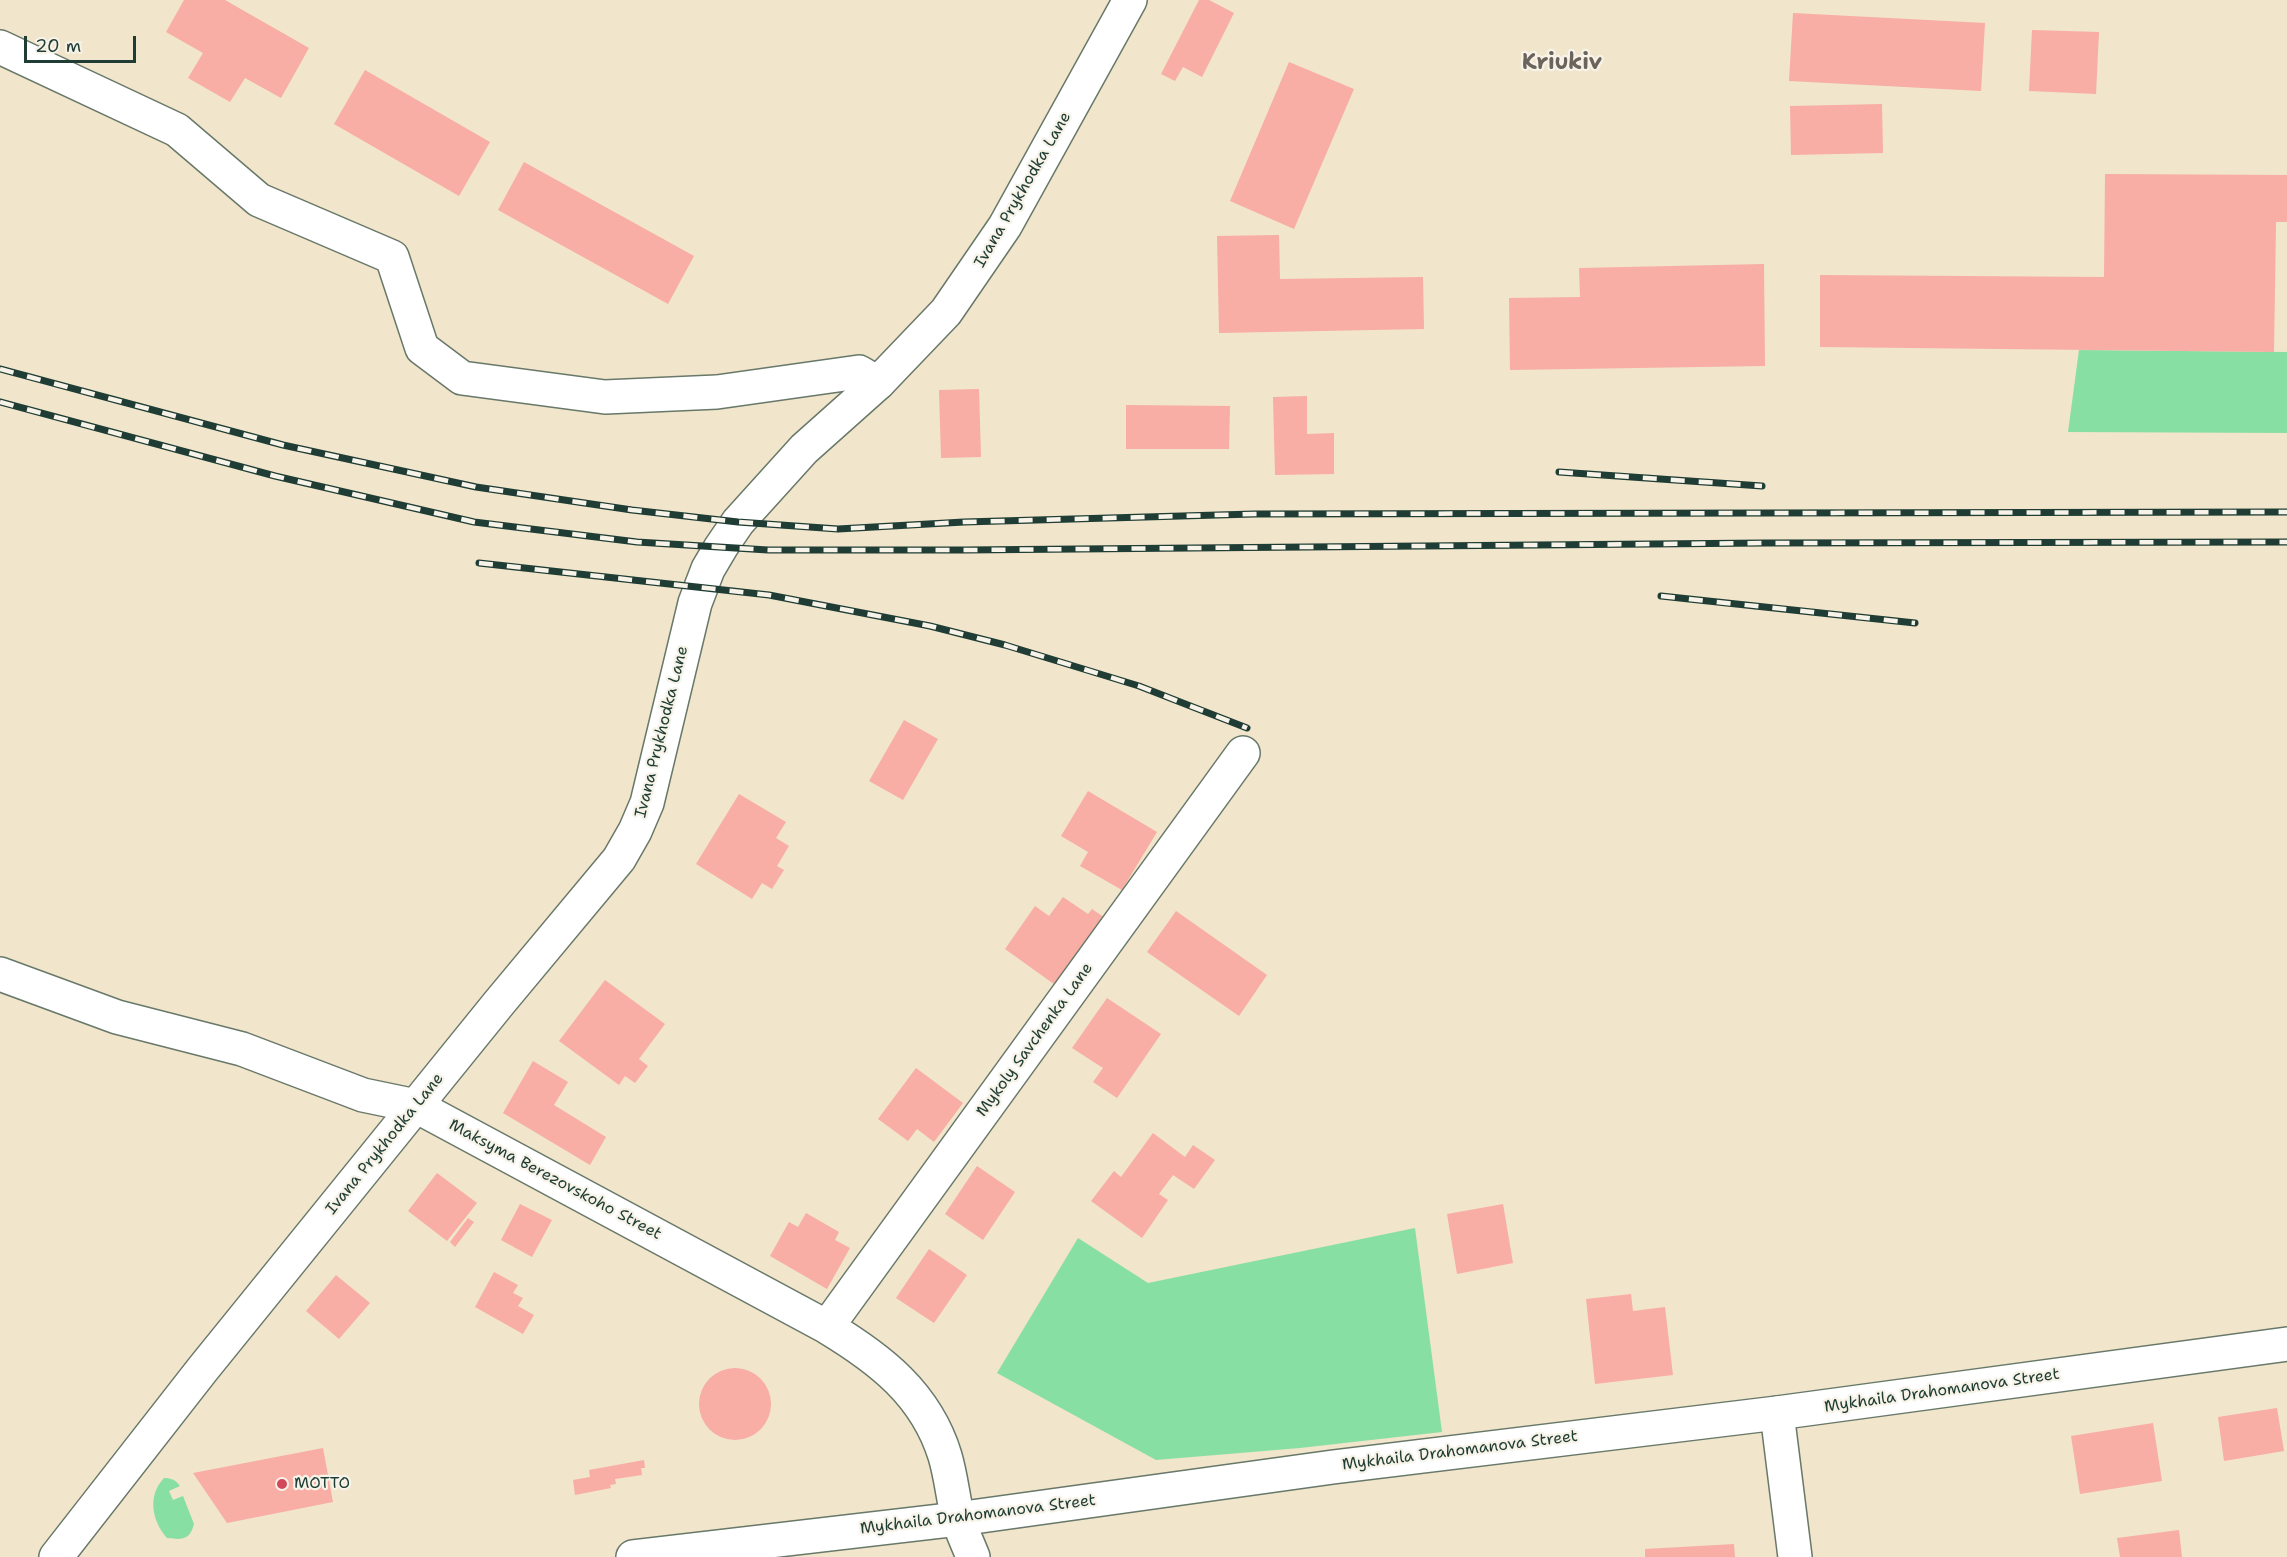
<!DOCTYPE html>
<style>
body{margin:0}
#map{position:relative;width:2287px;height:1557px;overflow:hidden;background:#f1e5cb;font-family:"Shantell Sans",sans-serif}
canvas{display:block}
.scale{position:absolute;left:24px;top:36px;width:112px;height:27px;box-sizing:border-box;border:3px solid #1f3d34;border-top:0;padding-left:8px;font-size:18px;line-height:21px;white-space:nowrap;color:#1f3d34;-webkit-text-stroke:4px #f7f3e8;paint-order:stroke}
</style>
<div id="map">
<canvas width="2287" height="1557"></canvas>
<div class="scale">20 m</div>
</div>
<script>
const ctx = document.querySelector('canvas').getContext('2d');
ctx.lineJoin = 'round';
function fillPath(path, color) {
  ctx.fillStyle = color;
  ctx.fill(path, 'evenodd');
}
function strokePath(path, color, width, dash) {
  ctx.strokeStyle = color;
  ctx.lineWidth = width;
  ctx.lineCap = dash ? 'butt' : 'round';
  ctx.setLineDash(dash || []);
  ctx.stroke(path);
}
function label(font, color, halo, rows, align = 'center') {
  ctx.font = font + ' "Shantell Sans",sans-serif';
  ctx.lineWidth = 4.5;
  ctx.setLineDash([]);
  ctx.textBaseline = 'middle';
  ctx.strokeStyle = halo;
  ctx.fillStyle = color;
  for (const [text, x, y, turn = 0] of rows) {
    ctx.save();
    ctx.translate(x, y);
    ctx.rotate((+turn || 0) * Math.PI / 180);
    ctx.textAlign = isNaN(turn) ? turn : align;
    if (halo) ctx.strokeText(text, 0, 0);
    ctx.fillText(text, 0, 0);
    ctx.restore();
  }
}
const green = new Path2D(`
 M2079,350l208,2v81l-219,-1z
 M1415,1228l27,204 -142,16 -144,12 -159,-87 81,-135 70,45z
 M164,1478c7,0 12,2 16,8l-11,5 4,9 10,-4 11,28c-4,16 -12,16 -27,14 -15,-17 -20,-42 -3,-60z`);
const building = new Path2D(`
 M184,0h41l84,48 -28,50 -36,-20 -15,24 -42,-24 15,-25 -37,-21z
 M1199,0h10l25,13 -32,64 -19,-10 -8,14 -14,-7z
 M1793,13l192,10 -4,68 -192,-10z
 M2032,30l67,2 -3,62 -67,-3z
 M1289,62l65,27 -60,140 -64,-28z
 M365,70l125,72 -31,54 -125,-72z
 M1882,104l1,49 -92,2 -1,-49z
 M524,162l170,94 -26,48 -170,-94z
 M2105,174l182,1v47h-11l-2,130 -454,-5v-72l284,2z
 M1279,235l1,44 143,-2 1,52 -205,4 -2,-97z
 M1764,264l1,102 -255,4 -1,-72 71,-1 -1,-29z
 M979,389l2,68 -40,1 -2,-68z
 M1307,396v38l27,-1v41l-59,1 -2,-78z
 M1126,405l104,1 -1,43h-103z
 M904,720l34,19 -35,61 -34,-19z
 M1088,791l69,41 -35,58 -42,-24 8,-14 -27,-16z
 M739,794l47,28 -10,16 13,8 -12,20 7,4 -12,19 -10,-6 -10,16 -56,-35z
 M1063,897l25,17 4,-5 13,9 -47,69 -53,-38 30,-43 14,10z
 M1176,911l91,64 -28,41 -92,-64z
 M605,980l60,44 -26,35 9,7 -13,17 -10,-7 -6,9 -60,-44z
 M1107,998l54,36 -44,64 -24,-16 10,-14 -31,-20z
 M533,1061l35,21 -14,23 52,32 -16,28 -87,-52z
 M916,1068l47,35 -29,39 -17,-13 -9,12 -30,-22z
 M1153,1133l32,24 8,-12 22,15 -21,29 -21,-14 -14,19 9,6 -26,38 -51,-37 23,-30 7,6z
 M977,1166l38,26 -32,48 -38,-26z
 M437,1173l40,30 -30,38 -39,-30z
 M520,1204l32,16 -20,37 -31,-17z
 M1503,1204l10,59 -56,11 -10,-60z
 M806,1213l33,19 -4,8 15,8 -23,41 -57,-33 19,-34 9,5z
 M468,1218l6,4 -19,25 -5,-5z
 M929,1249l38,26 -33,48 -38,-25z
 M494,1272l24,13 -5,8 10,5 -5,8 16,9 -11,19 -48,-27z
 M336,1275l34,28 -31,36 -33,-28z
 M1631,1294l2,17 32,-4 8,68 -78,9 -9,-85z
 M699 1404a36 36 0 1 1 72 0a36 36 0 1 1-72 0Z
 M2277,1408l7,43 -60,10 -6,-44z
 M2153,1423l9,58 -82,13 -9,-58z
 M323,1448l10,54 -106,21 -34,-50z
 M644,1460l1,8h-4l1,7 -27,4 1,5 -6,1 1,3 -36,7 -2,-15 17,-3 -1,-7z
 M2179,1530l3,27h-62l-3,-19z
 M1734,1544l1,13h-90v-8z`);
const street = new Path2D(`
 M0,47l177,83 82,70 133,57 30,91 40,30 143,19 112,-5 142,-20 19,11
 M0,974l117,43 125,32 121,46 53,11 411,221c53,32 99,67 118,129 6,20 8,42 13,63 4,13 10,25 15,38
 M827,1327l416,-574
 M1777,1413l18,144`);
const secondary = new Path2D(`
 M56,1557l146,-187 297,-367 120,-144 16,-28 12,-28 48,-200 13,-34 13,-22 17,-25 66,-73 74,-66 68,-71 59,-86 125,-226
 M633,1557l325,-38 375,-52 444,-54 510,-69`);
const rail = new Path2D(`
 M0,369l283,76 193,42 156,23 106,12 100,7 126,-7 290,-8 1033,-2
 M0,402l275,74 199,46 163,20 131,8h196l801,-7 522,-1
 M1559,472l203,14
 M479,563l290,32 161,31 75,19 134,41 108,42
 M1661,596l254,27`);
const markers = [
 [282,1484,6,"#d1495b"]
];
const streetNames = [
 ["Ivana Prykhodka Lane",1023,190,-60],
 ["Ivana Prykhodka Lane",662,732,-76],
 ["Mykoly Savchenka Lane",1035,1040,-54],
 ["Ivana Prykhodka Lane",385,1144,-51],
 ["Maksyma Berezovskoho Street",555,1180,28],
 ["Mykhaila Drahomanova Street",1942,1391,-8],
 ["Mykhaila Drahomanova Street",1460,1451,-7],
 ["Mykhaila Drahomanova Street",978,1515,-7]
];
const poiNames = [
 ["MOTTO",294,1484]
];
const districtNames = [
 ["Kriukiv",1562,63]
];
fillPath(green, '#88dfa3');
fillPath(building, '#f8ada5');
strokePath(street, '#687869', 36);
strokePath(secondary, '#687869', 36);
strokePath(street, '#fff', 33);
strokePath(secondary, '#fff', 33);
strokePath(rail, '#1f3d34', 7);
strokePath(rail, '#f7f3e8', 4.5, [14]);
for (const [x, y, r, color] of markers) {
  const dot = new Path2D();
  dot.arc(x, y, r, 0, 2 * Math.PI);
  ctx.fillStyle = color;
  ctx.fill(dot);
  strokePath(dot, '#f7f3e8', 2);
}
label('16px', '#1f3d34', '#f7f3e8', streetNames);
label('16px', '#1f3d34', '#f7f3e8', poiNames, 'left');
label('bold 22px', '#6b645c', '#f7f3e8', districtNames);
</script>
